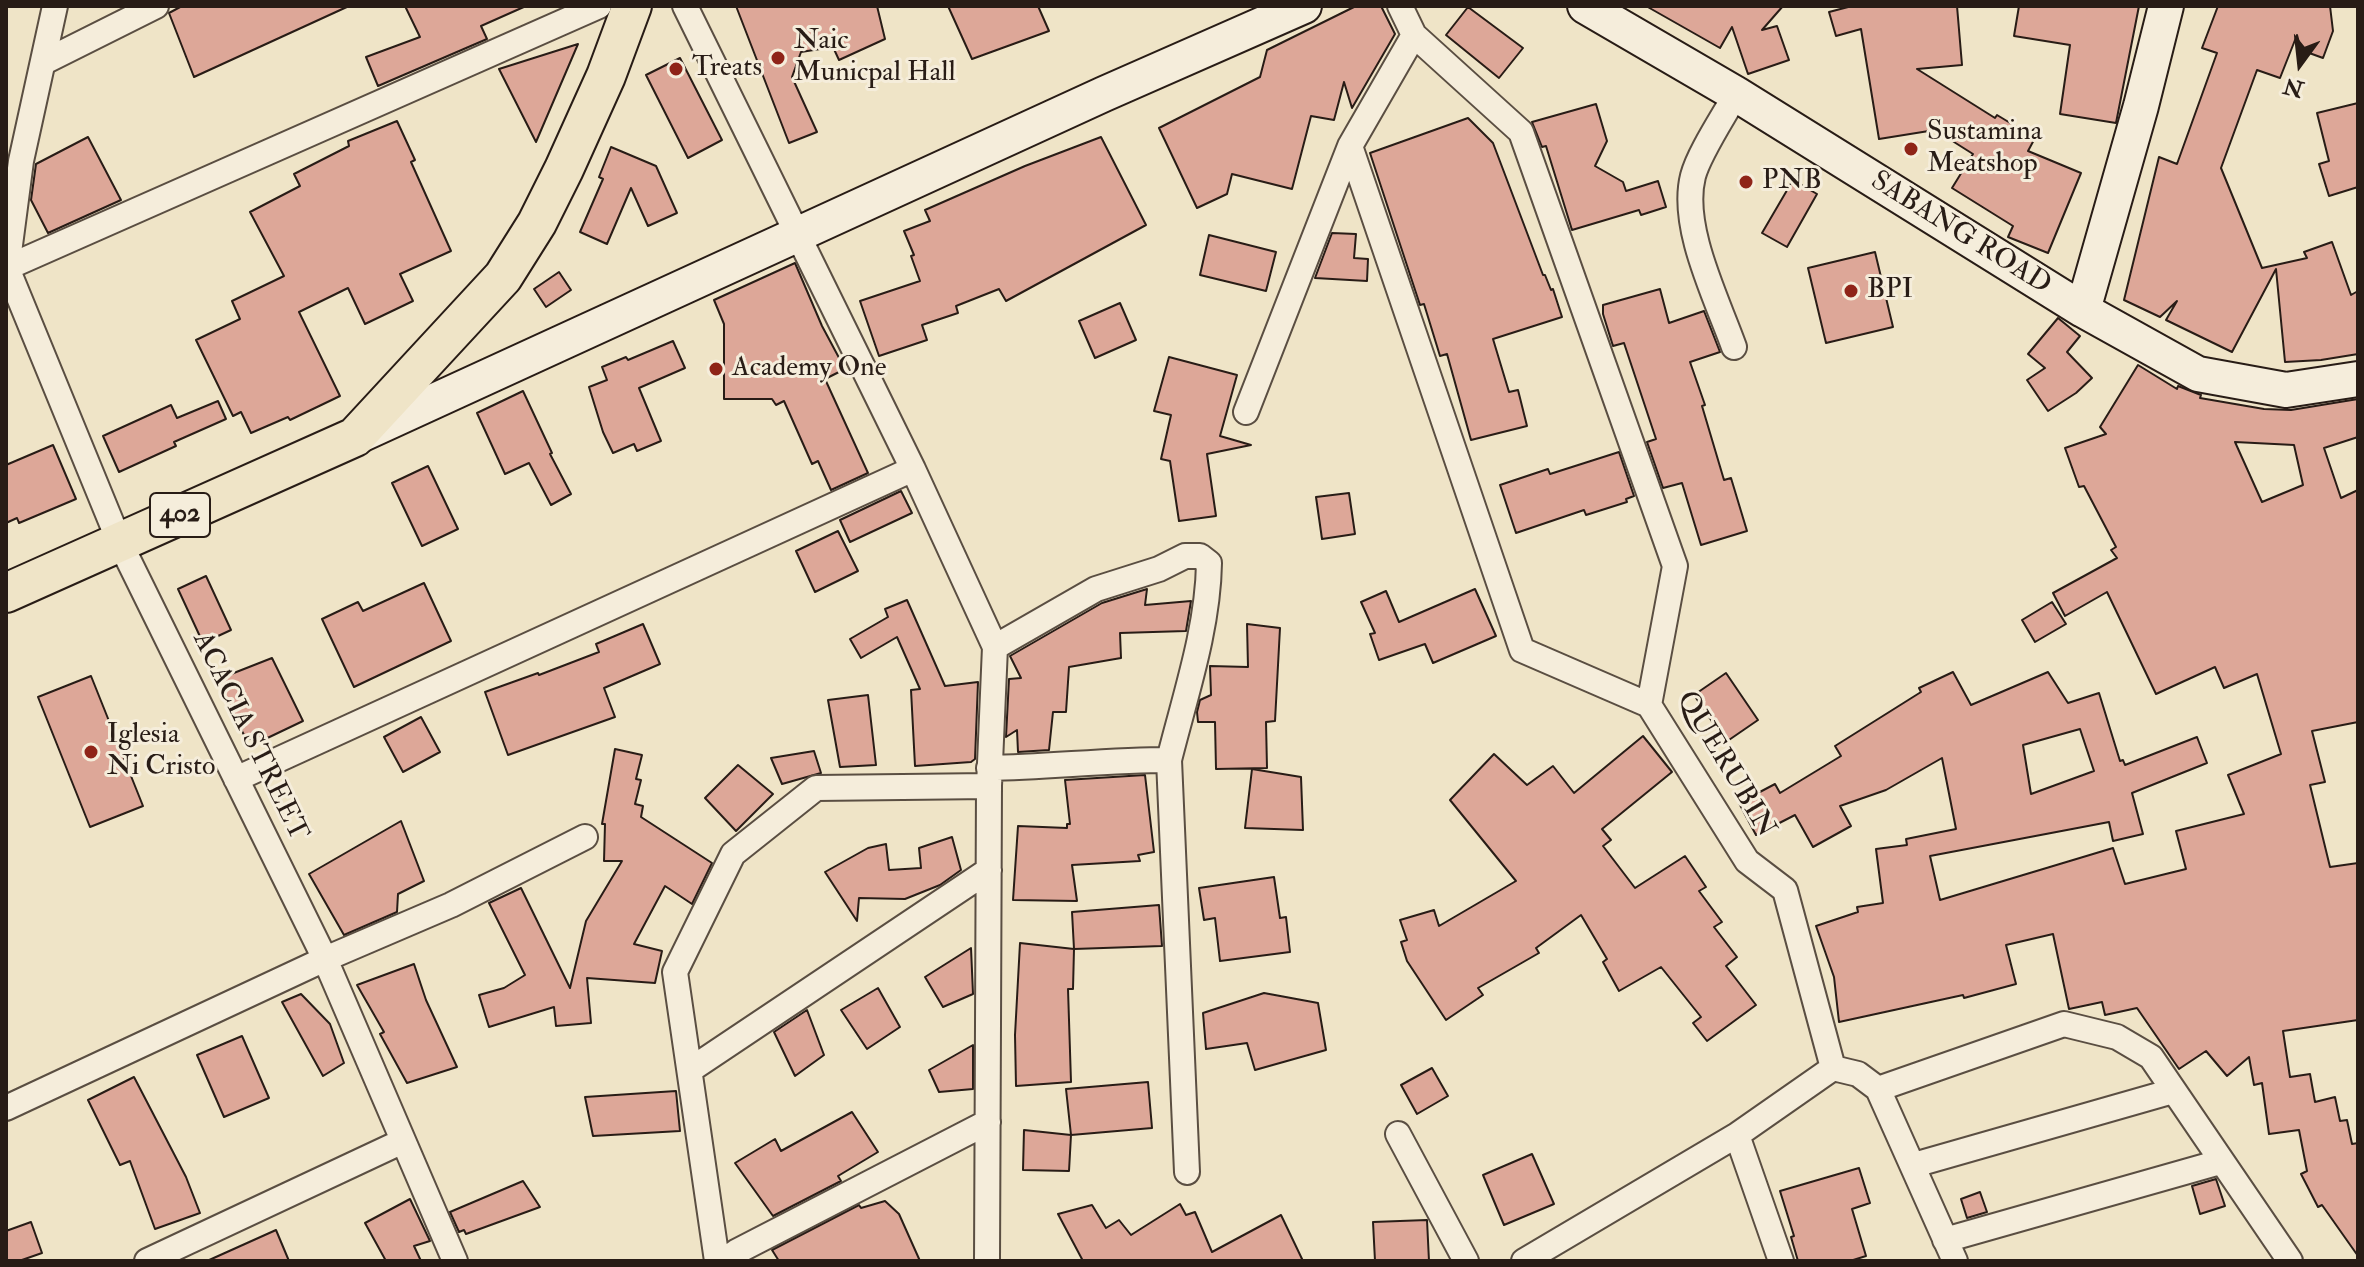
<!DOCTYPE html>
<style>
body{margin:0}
#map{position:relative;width:2364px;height:1267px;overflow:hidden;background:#efe4c7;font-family:"IM FELL Double Pica",serif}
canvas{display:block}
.frame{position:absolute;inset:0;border:8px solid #281c16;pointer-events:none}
.north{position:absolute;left:2260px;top:24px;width:80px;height:80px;-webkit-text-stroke:6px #f5eddb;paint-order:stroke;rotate:195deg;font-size:22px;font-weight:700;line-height:32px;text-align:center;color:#281c16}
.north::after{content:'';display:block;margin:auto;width:28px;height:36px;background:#281c16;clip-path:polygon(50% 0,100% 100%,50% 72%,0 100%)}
</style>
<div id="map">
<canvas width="2364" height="1267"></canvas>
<div class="frame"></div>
<div class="north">N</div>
</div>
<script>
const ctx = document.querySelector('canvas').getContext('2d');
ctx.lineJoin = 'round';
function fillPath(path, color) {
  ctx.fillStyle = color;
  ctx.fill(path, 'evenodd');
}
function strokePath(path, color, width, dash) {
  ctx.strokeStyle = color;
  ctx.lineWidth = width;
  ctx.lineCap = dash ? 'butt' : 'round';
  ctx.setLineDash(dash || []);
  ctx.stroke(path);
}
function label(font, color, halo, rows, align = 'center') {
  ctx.font = font + ' "IM FELL Double Pica",serif';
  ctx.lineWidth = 6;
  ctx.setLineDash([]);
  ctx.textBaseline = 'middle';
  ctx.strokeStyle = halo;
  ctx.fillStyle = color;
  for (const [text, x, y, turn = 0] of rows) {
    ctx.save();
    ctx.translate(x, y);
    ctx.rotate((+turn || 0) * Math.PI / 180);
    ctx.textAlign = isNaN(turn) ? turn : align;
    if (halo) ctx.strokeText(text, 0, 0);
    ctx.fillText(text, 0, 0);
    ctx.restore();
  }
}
const building = new Path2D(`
 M182,6h167l-155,71 -25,-64z
 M405,6h121l-45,20 6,13 -109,47 -12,-29 54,-20z
 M736,6h141l8,33 -46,21 -6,-13 -32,5 -9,25 25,55 -28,11z
 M948,6h90l11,25 -77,28z
 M1356,6h25l14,28 -43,74 -8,-26 -10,38 -23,-4 -19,73 -60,-15 -5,20 -30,14 -38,-80 101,-51 7,-27z
 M1646,6h137l-21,24 15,-4 12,34 -41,14 -16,-47 -12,21z
 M1852,6h105l5,59 -45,4 78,49 2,-3 38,23 -7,13 53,22 -33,80 -40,-16 5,-11 -61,-38 21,-34 -38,-24 -56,9 -18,-110 -25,7 -7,-24z
 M2019,6h120l-23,117 -56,-9 10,-69 -56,-9z
 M2218,6h112l3,25 -10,27 -22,-8 -4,-15 -17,43 -23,-8 -36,98 41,100 45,-10 -3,-6 28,-10 19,53 7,-4v63l-37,6 -36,2 -9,-93 -44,83 -66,-32 11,-19 -17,16 -36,-17 35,-143 18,7 40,-111 -15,-5z
 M1468,7l55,41 -24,30 -53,-43z
 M578,44l-42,98 -37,-73z
 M680,58l42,82 -34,18 -42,-83z
 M2358,103v84l-29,9 -10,-32 10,-3 -12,-48z
 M1596,104l11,37 -12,25 28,16 3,9 32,-10 8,26 -25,8 -2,-5 -67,20 -26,-84 -4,1 -10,-25z
 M1468,118l25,25 50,132h2l6,15 2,-1 9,28 -69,22 16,53 9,-2 9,36 -56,14 -24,-86 -7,2 -16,-52 -4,1 -50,-152z
 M397,121l18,39 -4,2 40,89 -51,23 13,27 -48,23 -17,-36 -49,24 41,84 -50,24 -2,-3 -37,16 -10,-21 -8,4 -37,-76 44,-21 -8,-18 52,-25 -34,-64 50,-26 -6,-12 55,-28 -1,-5z
 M88,137l33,63 -73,33 -17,-33 5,-36z
 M1101,137l45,88 -140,76 -7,-12 -43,17 2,7 -36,12 5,15 -48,16 -19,-55 60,-20 -9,-25 3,-1 -10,-24 26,-10 -5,-11 100,-44z
 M611,147l45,19 21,47 -29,13 -17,-38 -24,56 -27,-12 23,-53 -4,-2z
 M1793,180l24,14 -30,53 -25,-14z
 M1332,233l24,1 -2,24 14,1 -1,22 -52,-3z
 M1209,235l67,17 -10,39 -66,-16z
 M1875,252l18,75 -67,16 -18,-75z
 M795,263l27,63 23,43 -20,10 43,94 -37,17 -13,-29 -6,3 -28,-63 -8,4 -4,-6h-48v-75l-10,-24z
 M559,272l12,18 -25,17 -12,-18z
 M1660,289l9,34 35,-12 16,41 -30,10 15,43 -3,1 22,74 7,-2 16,53 -46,14 -19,-62 -19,5 -16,-46 9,-3 -32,-96 -11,3 -10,-32v-9z
 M1120,303l16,37 -41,18 -16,-37z
 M2058,318l22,18 -13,16 25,26 -16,15 -28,18 -21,-31 18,-12 -17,-14z
 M673,341l12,27 -46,20 22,53 -24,10 -3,-7 -21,9 -10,-21 -14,-45 18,-7 -5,-13 24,-10 2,3z
 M1169,357l68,18 -17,61 31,9 -44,9 9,62 -37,5 -9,-60 -9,-2 10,-44 -17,-4z
 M2138,365l39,24 1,-3 23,9 -1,3 64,11 27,1 67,-11v38l-34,11 17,50 17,-8v232l-46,9 13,51 -15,3 20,82 28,-4v157l-75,11 7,46 20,-3 5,28 20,-5 5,24 7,-1 5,24 6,-1v113l-36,-51 -4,2 -17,-33 6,-3 -8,-41 -30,4 -7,-51 -8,2 -5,-28 -22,19 -21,-25 -27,18 -42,-61 -32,7 -3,-13 -33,7 -16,-75 -47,11 10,39 -52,14 -1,-3 -124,27 -5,-45 -18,-51 42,-14 -1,-5 26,-4 -7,-54 31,-4 -1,-6 50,-10 -14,-71 -56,32 -46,16 11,20 -38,21 -18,-32 -39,20 -17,-32 36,-19 5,9 61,-37 -6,-10 86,-54 -2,-4 34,-16 18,33 77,-33 20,31 31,-10 21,68 3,-1 2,5 72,-28 10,26 -75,30 11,41 -30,7 -4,-19 -179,34 10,44 173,-52 12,36 61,-15 -10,-38 68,-17 -16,-39 53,-21 -24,-80 -33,14 -9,-21 -59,27 -49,-102 -42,24 -12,-23 64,-35 -6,-8 5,-3 -32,-61 -5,1 -14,-39 41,-14 -6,-7zM2235,442l59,3 9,40 -41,17zM2080,729l14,42 -63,23 -8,-49z
 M523,391l29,62 -2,1 21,40 -20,11 -22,-42 -24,11 -28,-61z
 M218,401l8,18 -52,23 2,4 -57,26 -16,-36 68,-31 6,13z
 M53,445l23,54 -57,24 -2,-5 -11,5v-58z
 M1619,452l15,44 -8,3 1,3 -41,13 -2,-5 -68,23 -16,-48 48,-16 2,5z
 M428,466l30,63 -36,17 -30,-63z
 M901,491l11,22 -62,29 -10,-22z
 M1349,493l6,41 -33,5 -6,-42z
 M838,531l20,40 -43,21 -19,-41z
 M206,576l25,54 -28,13 -25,-54z
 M424,583l27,58 -97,46 -32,-68 36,-17 5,9z
 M1147,589l-2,16 46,-4 -5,30 -66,2 1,25 -52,9 -3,45h-13l-4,38 -31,2 -1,-22 -11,7 3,-58 12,-1 -11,-22 92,-53z
 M1475,589l21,47 -63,27 -8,-19 -46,16 -9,-26 5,-1 -14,-31 25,-11 13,31z
 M907,600l38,86 33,-4 -3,77 -4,3 -56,4 -4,-76 9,-1 -23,-52 -36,21 -11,-19 38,-22 -3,-8z
 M2052,602l14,22 -31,18 -13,-22z
 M643,624l17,40 -56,24 11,29 -107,38 -23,-63 53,-19 1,2 60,-23 -3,-8z
 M1247,624l33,4 -5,93 -9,1 1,46 -51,1 -1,-47h-17l-1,-10 3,-12 11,-5 -1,-29 38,1z
 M272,658l31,63 -44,21 -14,-5 -29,-57z
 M1726,673l32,47 -32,22 -32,-47z
 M91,676l52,130 -53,21 -52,-130z
 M868,695l8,70 -36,2 -12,-67z
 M421,717l19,35 -37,20 -19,-35z
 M1643,736l29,36 -70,57 9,11 -8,6 32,42 50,-32 21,31 -7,4 23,31 -8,5 23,30 -11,9 30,39 -49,36 -14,-18 8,-6 -40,-50 -42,24 -16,-29 4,-3 -26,-44 -45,33 3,5 -61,35 5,7 -37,25 -39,-59 -6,-19 6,-2 -7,-20 34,-10 5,16 77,-45 -66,-81 44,-46 33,31 26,-19 21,27z
 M615,749l27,6 -6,24 5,1 -6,24 8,2 -2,11 71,46 -20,41 -27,-18 -31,58 28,7 -7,32 -68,-5 4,45 -35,3 -2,-19 -65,20 -10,-32 25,-7 21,-13 -36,-72 32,-15 49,100 16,-67 36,-60h-18l1,-37h-3z
 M814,751l7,22 -39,11 -11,-26z
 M738,765l35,29 -37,37 -31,-33z
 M1252,769l49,8 2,53 -58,-2z
 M1145,775l9,77 -16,3 2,6 -68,4 5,36 -64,-1 5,-74 49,2v-4h3l-5,-44z
 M401,821l23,60 -26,13 -1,18 -53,23 -35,-61z
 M952,837l9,33 -21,15 -35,14 -46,-1 -2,23 -32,-49 43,-24 18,-4 3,26 32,-2 -2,-20z
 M1274,877l6,41 6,-1 4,35 -70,9 -5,-43 -11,2 -5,-32z
 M1159,905l3,41 -88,3 -2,-37z
 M1020,943l54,6 -1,40h-5l3,93 -55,4 -1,-51z
 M971,948l2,46 -30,13 -18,-30z
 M414,964l12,36 31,67 -50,16 -27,-49 4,-2 -27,-47z
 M878,988l22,39 -33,22 -26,-39z
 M1264,993l54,10 8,47 -71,20 -8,-27 -41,6 -3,-36z
 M301,994l29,30 14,39 -21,13 -41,-74z
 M807,1010l17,45 -29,21 -21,-44z
 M242,1036l27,62 -45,19 -27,-62z
 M973,1045v44l-34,3 -10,-22z
 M1432,1068l16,28 -31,18 -16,-29z
 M134,1077l52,100 14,36 -45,16 -25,-68 -10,4 -32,-65z
 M1148,1082l4,46 -81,7 -5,-46z
 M676,1091l4,40 -87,5 -8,-39z
 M852,1112l26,40 -40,24 3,5 -68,35 -38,-53 40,-24 6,12z
 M1024,1130l47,5 -2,36 -46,-1z
 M1532,1154l22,50 -50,21 -21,-50z
 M1859,1168l11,35 -18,6 14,47 -16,5h-52l-7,-24 3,-1 -14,-45z
 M2216,1179l9,27 -25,8 -8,-28z
 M523,1181l17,26 -74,27 -2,-4 -5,2 -9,-20z
 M1980,1192l7,20 -20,6 -6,-19z
 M410,1199l20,42 -16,5 7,15h-35l-21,-38z
 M885,1201l14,13 21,47h-141l-7,-11 87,-45 2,3z
 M1180,1204l6,11 9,-3 17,40 69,-37 22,46h-220l-25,-47 34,-9 14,23 13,-8 12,15z
 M1427,1220l2,41h-54l-2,-39z
 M31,1222l11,31 -23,8h-13v-30z
 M276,1230l13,31h-82z`);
const street = new Path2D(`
 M55,6l-34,155 -14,107 112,273 206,418 130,302
 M685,6l228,463 82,178 -6,139 -2,475
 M1414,35l107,97 154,434 -26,139 98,156 38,29 48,178 -96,67 -213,126
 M44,62l112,-56
 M1350,146l172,504 127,55
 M6,268l593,-262
 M1734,347c-17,-48 -54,-120 -41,-171 6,-23 31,-60 43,-82
 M1246,412l104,-266 64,-111 -14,-29
 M995,647l101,-58 63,-20 26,-13h15l9,7c-1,66 -24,133 -40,197
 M989,768c60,-1 120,-8 180,-8l18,412
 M236,779l677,-310
 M1833,1068l25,6 20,15
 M690,1070l299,-200
 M6,1108l319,-149 126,-54 134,-68
 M1398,1134l68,127
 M1737,1135l44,126
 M1914,1165l259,-74
 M1945,1240l275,-78
 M147,1261l256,-120
 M717,1261l-42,-289 58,-118 83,-66 173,-2
 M723,1261l13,-9 252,-130
 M1955,1261l-77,-172 186,-65 53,13 34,20 139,204`);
const secondary = new Path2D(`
 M1585,6l151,88 347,216 115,64 88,16 72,-11
 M2083,310l58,-204 25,-100
 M358,436l746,-342 200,-88`);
const primary = new Path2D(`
 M6,593l349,-156 148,-160 34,-54 27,-54 42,-93 26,-70`);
const markers = [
 [778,58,8,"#8f2418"],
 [676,69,8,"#8f2418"],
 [1911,149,8,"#8f2418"],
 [1746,182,8,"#8f2418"],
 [1851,291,8,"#8f2418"],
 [716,369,8,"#8f2418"],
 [91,752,8,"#8f2418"]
];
const shields = [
 [180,515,60]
];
const shieldNames = [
 ["402",180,515]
];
const poiNames = [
 ["Naic",794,42],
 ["Municpal Hall",794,74],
 ["Treats",692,69],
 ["Sustamina",1927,133],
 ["Meatshop",1927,165],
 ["PNB",1762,182],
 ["BPI",1867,291],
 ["Academy One",732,369],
 ["Iglesia",107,736],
 ["Ni Cristo",107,768]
];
const streetNames = [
 ["SABANG ROAD",1960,234,32],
 ["ACACIA STREET",249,737,64],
 ["QUERUBIN",1725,765,59]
];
fillPath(building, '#dda798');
strokePath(building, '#281c16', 2);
strokePath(street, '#5a4e42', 28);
strokePath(secondary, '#281c16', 38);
strokePath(primary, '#281c16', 42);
strokePath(street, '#f5eddb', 24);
strokePath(secondary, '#f5eddb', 34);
strokePath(primary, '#efe4c7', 38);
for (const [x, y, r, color] of markers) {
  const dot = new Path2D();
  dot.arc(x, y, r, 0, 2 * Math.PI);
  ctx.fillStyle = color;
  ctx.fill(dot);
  strokePath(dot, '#f5eddb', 3);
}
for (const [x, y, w] of shields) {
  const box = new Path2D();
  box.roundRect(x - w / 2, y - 22, w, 44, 6);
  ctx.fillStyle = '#f5eddb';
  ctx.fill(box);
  strokePath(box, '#281c16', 2);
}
label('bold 26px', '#281c16', null, shieldNames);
label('28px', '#281c16', '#f5eddb', poiNames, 'left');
label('28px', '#281c16', '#f5eddb', streetNames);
</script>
